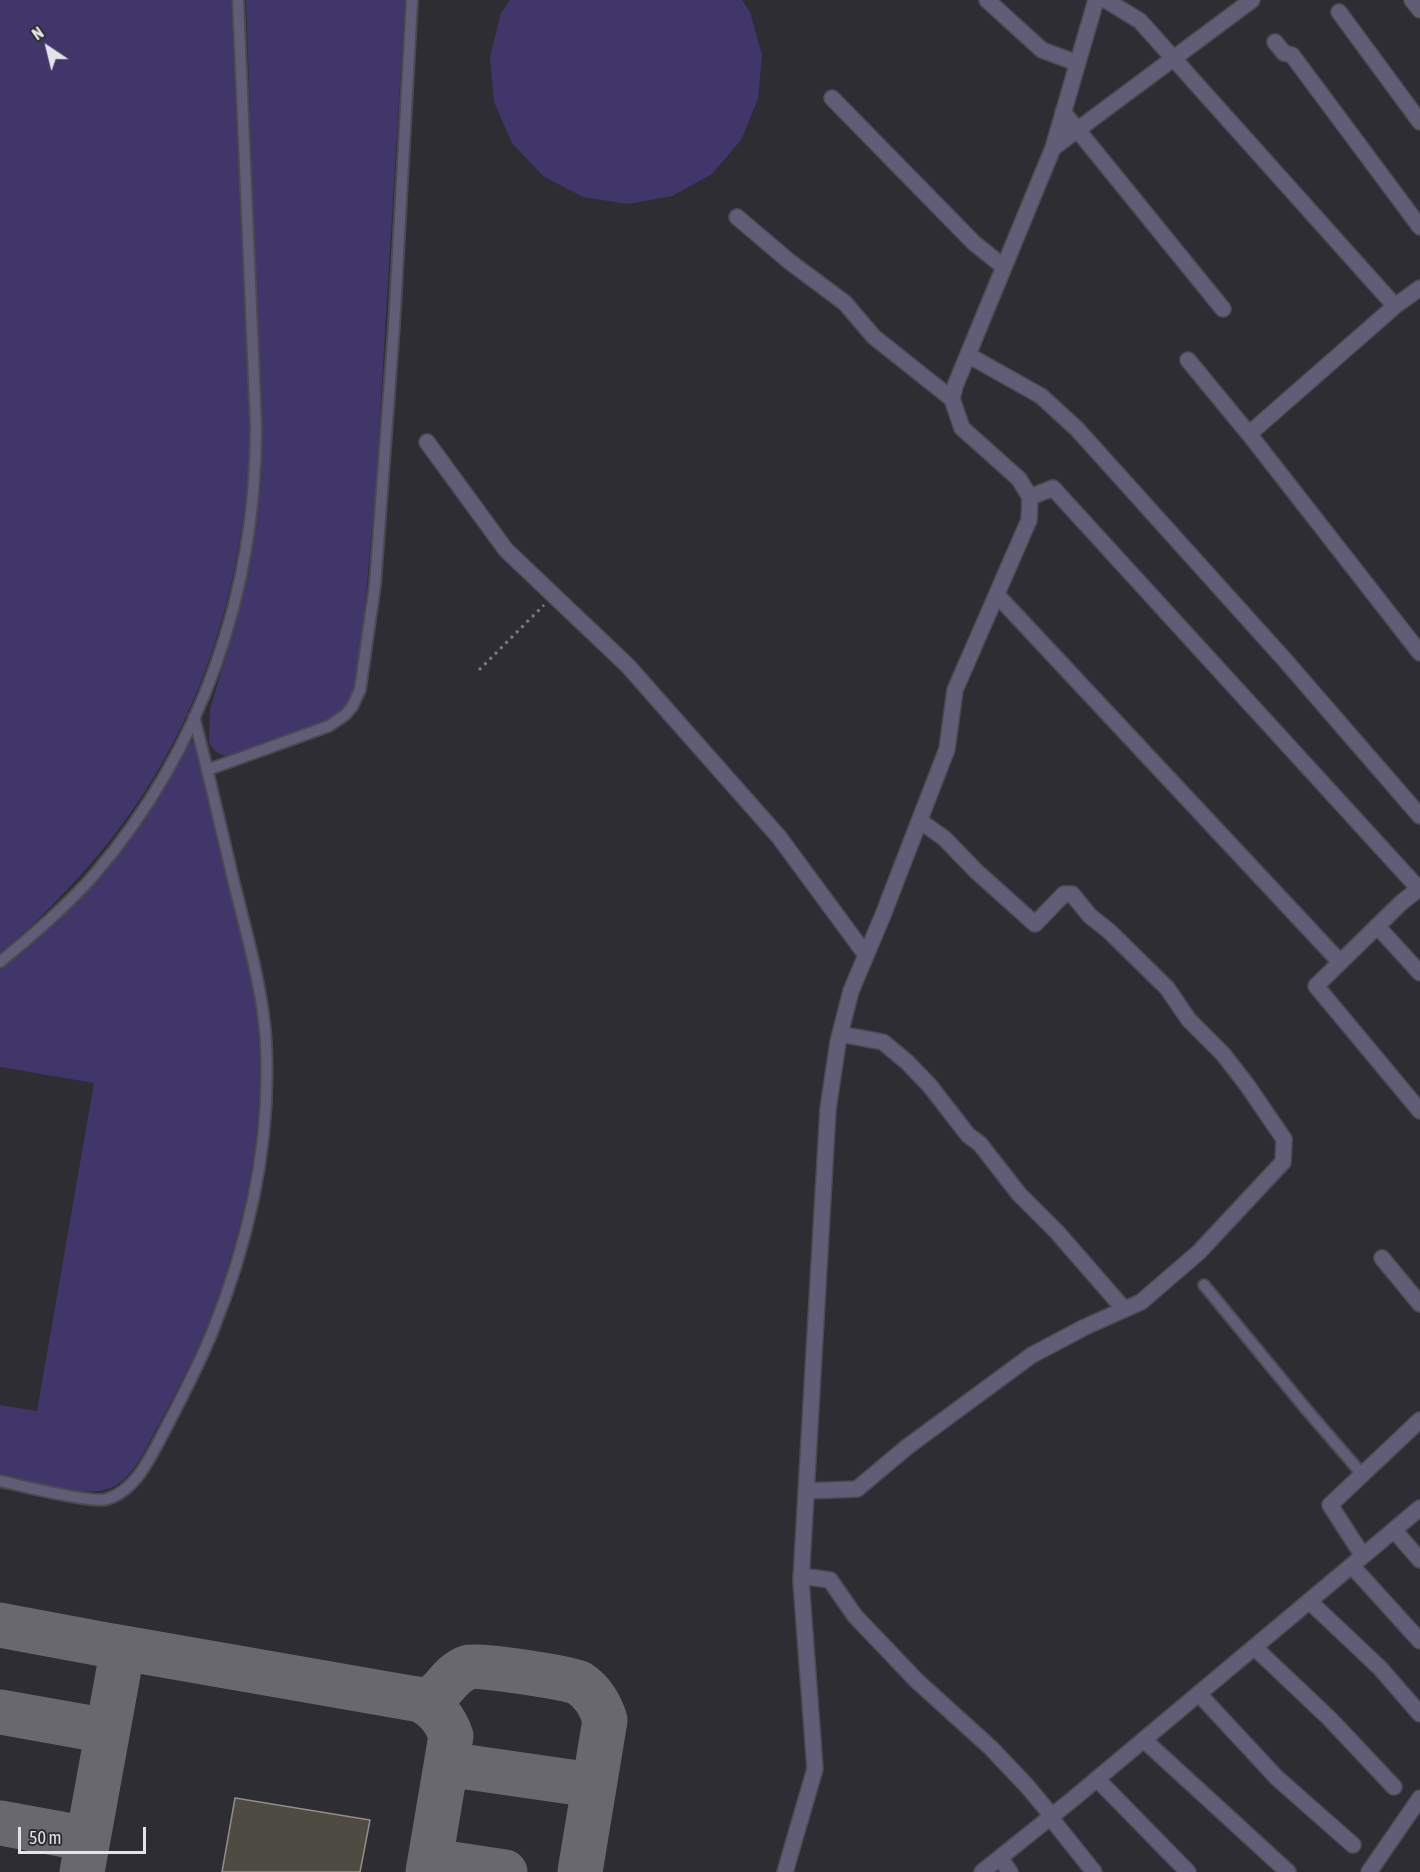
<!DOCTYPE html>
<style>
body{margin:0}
#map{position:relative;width:1420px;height:1872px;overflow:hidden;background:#2e2d34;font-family:"Asap Condensed",sans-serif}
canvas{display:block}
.north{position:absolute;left:18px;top:18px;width:60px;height:60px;-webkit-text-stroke:4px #2e2d34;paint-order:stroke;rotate:325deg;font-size:16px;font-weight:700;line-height:24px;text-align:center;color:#e4e3e8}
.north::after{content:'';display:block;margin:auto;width:21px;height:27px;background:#e4e3e8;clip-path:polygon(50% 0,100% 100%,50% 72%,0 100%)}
.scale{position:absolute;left:18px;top:1827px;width:128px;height:27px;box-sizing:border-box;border:3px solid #e4e3e8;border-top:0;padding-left:8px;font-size:18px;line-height:21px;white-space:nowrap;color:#e4e3e8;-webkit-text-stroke:4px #2e2d34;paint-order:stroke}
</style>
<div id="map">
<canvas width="1420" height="1872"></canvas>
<div class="north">N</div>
<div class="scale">50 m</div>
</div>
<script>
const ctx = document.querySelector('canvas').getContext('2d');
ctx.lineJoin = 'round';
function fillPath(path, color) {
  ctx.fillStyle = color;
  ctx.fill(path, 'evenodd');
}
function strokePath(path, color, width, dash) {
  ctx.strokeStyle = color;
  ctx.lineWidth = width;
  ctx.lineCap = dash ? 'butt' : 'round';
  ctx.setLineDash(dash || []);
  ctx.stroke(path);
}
const green = new Path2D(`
 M0,0h231l19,438c-7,176 -65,333 -190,459 -19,20 -39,39 -60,56z
 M246,0h159l-29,482 -15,169 -7,38 -5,11 -7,10 -19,14 -81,28 -17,4 -9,-4 -7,-9 1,-34 22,-73 18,-73 11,-78 1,-36z
 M510,0h232l8,12 12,43 -4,44 -17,41 -29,34 -40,22 -44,8 -45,-7 -40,-21 -31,-33 -18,-41 -4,-45 11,-44z
 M192,741l3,5c13,58 28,115 42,172 7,31 15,62 19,93 13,106 -10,217 -49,315 -18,45 -43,88 -65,130 -9,14 -17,26 -32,32 -25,11 -83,-7 -110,-12v-71l37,6 57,-328 -94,-16v-97c64,-54 124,-113 167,-186 8,-13 12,-28 20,-41z`);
const taxiway = new Path2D(`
 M0,1625l112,21 5,3 4,9 -39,214
 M112,1646l309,54c22,0 25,-26 48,-33 9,-3 101,11 110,16 13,8 22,23 26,37l-25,152
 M418,1699c17,8 27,19 33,37l-23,136
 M0,1712l96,17
 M467,1767l104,15
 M0,1823l77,14
 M452,1864l53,8`);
const building = new Path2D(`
 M235,1798l135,22 -10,52h-138z`);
const path = new Path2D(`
 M479,670l65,-65`);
const lane = new Path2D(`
 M207,770l122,-44 16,-11 7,-8 8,-17 15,-105 19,-259 18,-326
 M0,962c33,-27 66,-55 94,-87 108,-126 162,-283 162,-449l-18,-426
 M1204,1285l102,124 56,65
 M0,1481c20,4 92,23 107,18 32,-10 46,-48 61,-75 16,-31 32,-61 45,-94 36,-90 58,-188 53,-286 -2,-48 -18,-105 -30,-153 -14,-58 -27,-116 -42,-174`);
const street = new Path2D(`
 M987,0l55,50 35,13
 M1106,0l34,21 255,285 25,-18
 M1412,0l8,10
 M1339,12l81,110
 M1275,42l9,11 8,2 128,172
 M832,98l142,145 30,24
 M1063,112l160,197
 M1053,148l199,-148
 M737,217l53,45 55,41 29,34 78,62
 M968,355l73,41 36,33 207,230 136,157
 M1188,360l61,74 171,219
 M1249,434l146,-128
 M427,442l79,108 122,116 151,171 87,118
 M1030,497l23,-9 367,402
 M997,595l343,367
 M1420,888l-18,14 -86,84 104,125
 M1377,926l43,47
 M840,1034l43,8 24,20 23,24 38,49 12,9 39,50 38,38 67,77
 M1382,1258l38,46
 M806,1491l51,-2 50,-42 125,-92 53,-28 56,-25 58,-50 84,-90 1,-23 -37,-54 -24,-31 -34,-34 -22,-32 -58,-57 -19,-15 -18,-22h-8l-29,30 -59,-53 -32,-33 -24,-17
 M1394,1530l26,30
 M1363,1556l57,-48
 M1352,1566l68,75
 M801,1576l29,4 25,36 62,65 74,67 36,38 25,30
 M1309,1601l71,67 40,46
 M1254,1647l76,72 64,68
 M1199,1694l78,84 76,67
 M1144,1740l144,132
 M1097,1779l91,93
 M1050,1817l44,55
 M1000,1858l10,14
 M785,1872l30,-103 -14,-188 27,-472 10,-67 13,-51 32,-76 64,-166 8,-59 74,-170 1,-23 -11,-18 -57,-51 -10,-29 3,-13 98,-238 43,-148
 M982,1872l91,-73 290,-243 -33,-51 90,-85
 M1369,1872l51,-74`);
fillPath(green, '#40366a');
strokePath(taxiway, '#68686e', 45);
fillPath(building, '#4e4b43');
strokePath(building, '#928f86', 1.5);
strokePath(lane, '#4b4a51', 14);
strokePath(street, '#4b4a51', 18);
strokePath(path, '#7a7980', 3, [3, 4.5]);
strokePath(lane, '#615d77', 10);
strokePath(street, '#615d77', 15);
</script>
